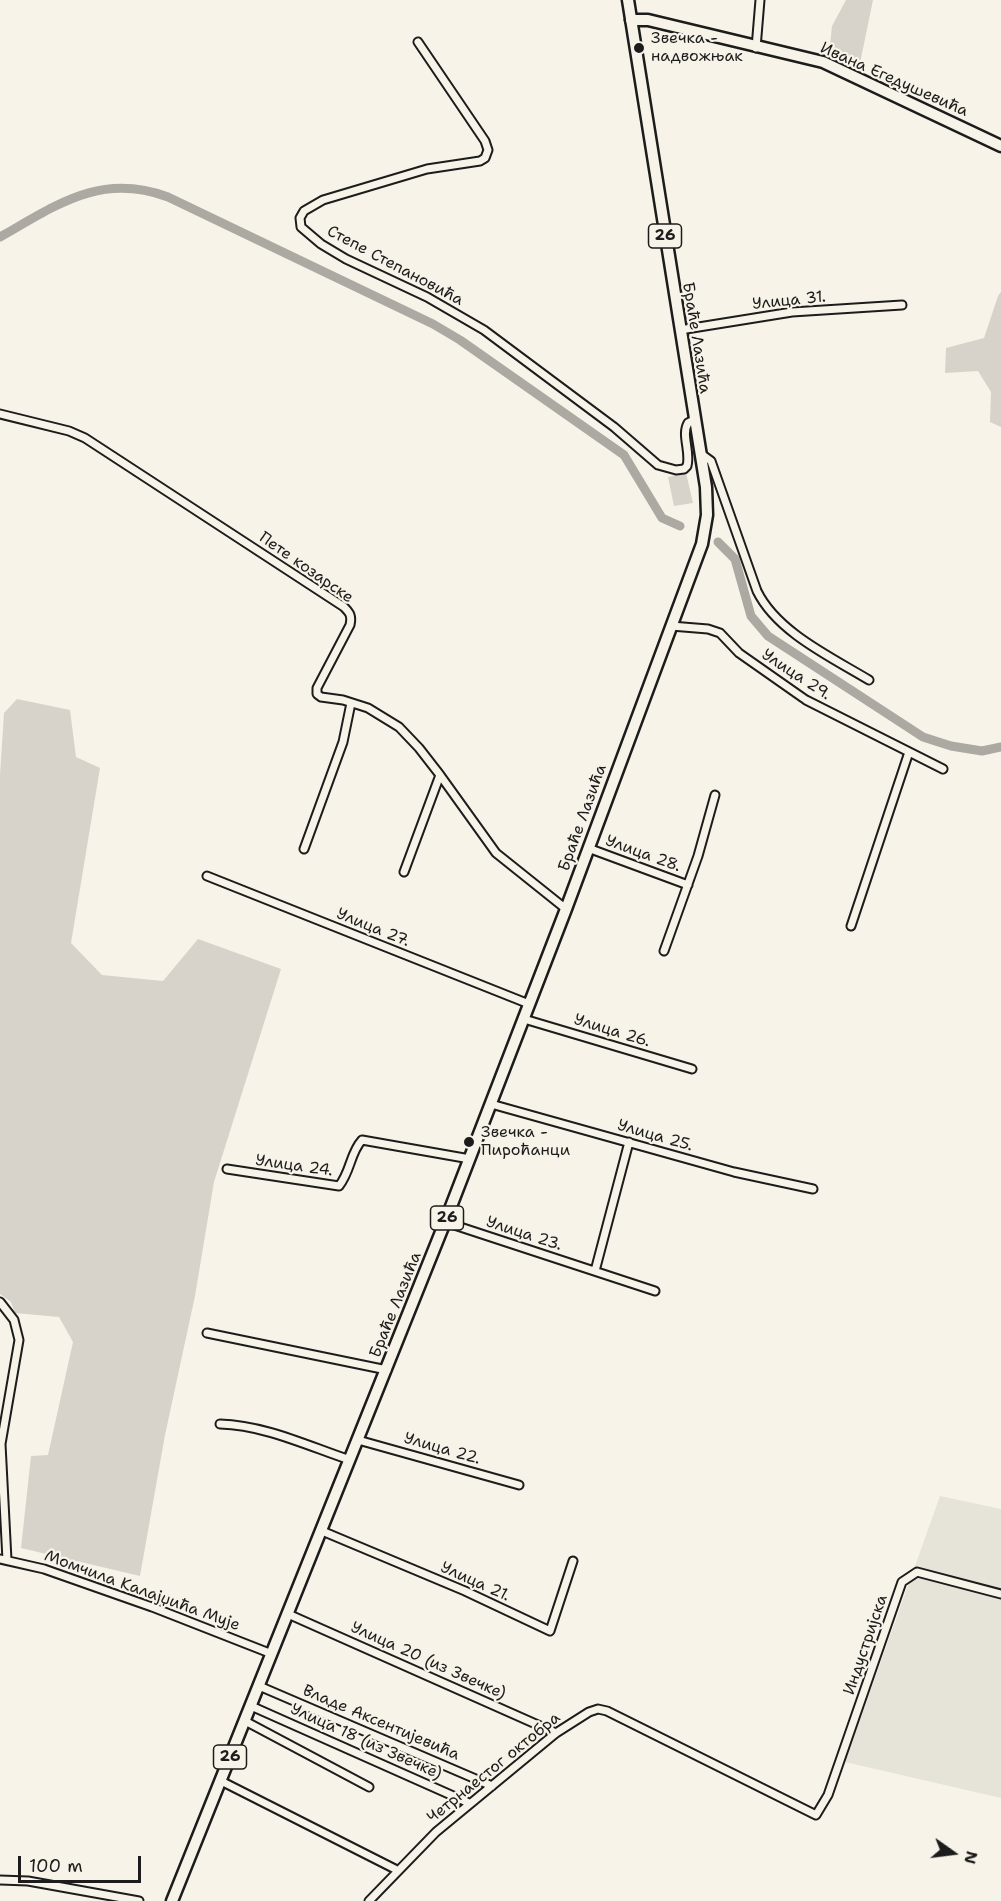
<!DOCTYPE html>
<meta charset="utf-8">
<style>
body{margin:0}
#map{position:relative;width:1001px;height:1901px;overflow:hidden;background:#f7f3e8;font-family:"Shantell Sans",sans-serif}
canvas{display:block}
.north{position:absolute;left:923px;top:1823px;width:60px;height:60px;-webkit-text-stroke:4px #f7f3e8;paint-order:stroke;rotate:104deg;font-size:16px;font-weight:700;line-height:24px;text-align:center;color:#1c1c1c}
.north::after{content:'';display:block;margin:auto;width:21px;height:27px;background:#1c1c1c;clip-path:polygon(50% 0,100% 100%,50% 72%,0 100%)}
.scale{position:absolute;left:18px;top:1856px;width:123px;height:27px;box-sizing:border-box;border:3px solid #1c1c1c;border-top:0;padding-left:8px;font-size:18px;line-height:21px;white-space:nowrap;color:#1c1c1c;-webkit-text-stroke:4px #f7f3e8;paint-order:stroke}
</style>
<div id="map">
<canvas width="1001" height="1901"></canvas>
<div class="north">N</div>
<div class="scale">100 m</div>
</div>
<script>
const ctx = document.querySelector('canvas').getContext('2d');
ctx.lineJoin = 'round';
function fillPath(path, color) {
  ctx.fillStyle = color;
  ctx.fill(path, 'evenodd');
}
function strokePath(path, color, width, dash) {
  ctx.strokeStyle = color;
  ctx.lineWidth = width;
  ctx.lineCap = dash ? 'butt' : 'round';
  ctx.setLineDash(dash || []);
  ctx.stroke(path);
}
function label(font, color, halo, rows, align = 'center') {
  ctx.font = font + ' "Shantell Sans",sans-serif';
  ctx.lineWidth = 4.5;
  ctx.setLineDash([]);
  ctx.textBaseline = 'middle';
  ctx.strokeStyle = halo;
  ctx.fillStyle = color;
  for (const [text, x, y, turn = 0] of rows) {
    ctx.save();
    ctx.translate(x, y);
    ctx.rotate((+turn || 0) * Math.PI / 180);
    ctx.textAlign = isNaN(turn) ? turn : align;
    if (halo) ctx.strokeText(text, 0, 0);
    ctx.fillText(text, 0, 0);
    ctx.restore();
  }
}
const built = new Path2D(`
 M940,1496l61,13v289l-156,-36z`);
const green = new Path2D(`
 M846,0h27l-14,68 -30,-13 3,-29z
 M1001,292v135l-11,-5 1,-30 -13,-21 -33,2 1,-25 38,-10 14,-42z
 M686,473l7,30 -19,3 -6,-29z
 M17,699l53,11 6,47 24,11 -29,175 31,32 61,6 35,-42 83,30 -67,213 -19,114 -30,139 -25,141 -119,-28 10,-92 17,-1 25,-113 -14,-25 -44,-4 -4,-11 -11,-8v-519l4,-62z`);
const canal = new Path2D(`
 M0,237c57,-32 100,-65 168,-40l265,127 27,16 164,115 38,63 18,8
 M718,542l17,17 16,57 17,20 155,101 28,9 31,5 19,-4`);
const minor = new Path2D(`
 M418,42l67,99 3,9 -3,8 -5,3 -53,8 -104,31 -19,11 -4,7 1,9 20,17 25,15 81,38 57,33 130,97 44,38 18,5 8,-1 3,-3c4,-14 -6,-31 1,-43l6,-3
 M756,48l4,-48
 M680,330l112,-18 110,-7
 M0,414l69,17 16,7 259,169c6,6 8,9 6,18l-33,63v6l4,3 22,3 25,8 31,19 20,21 21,27 56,78 70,56
 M700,453l11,8 46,130c20,41 74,66 112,89
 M671,626l37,3 12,4 19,20 67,47 137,69
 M588,848l100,37
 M304,849l39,-107 8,-39
 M404,872l36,-97
 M207,876l322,128
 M851,926l58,-174
 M664,951l34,-95 17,-61
 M524,1019l168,50
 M491,1104l243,68 79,17
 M227,1169l112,17c12,-15 11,-33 23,-46l108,19
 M445,1222l210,69
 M595,1271l34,-129
 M0,1302l14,18 5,20 -18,104 6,116
 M207,1333l180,37
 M220,1424c44,1 88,22 130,36
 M358,1440l161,45
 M322,1531l143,60 85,40 23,-70
 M0,1559l44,10 108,38 120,47
 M288,1614l268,119
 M259,1686l233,100
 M251,1706l218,97
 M245,1721l124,66
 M221,1781l176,89
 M0,1880l28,1 111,20
 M369,1901l67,-69 120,-99 33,-21 9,-3 9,2 209,104 12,-20 74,-213 15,-10 84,22`);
const secondary = new Path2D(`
 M631,20h17l175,42 178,84`);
const primary = new Path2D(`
 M172,1901l273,-679 121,-313 136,-365 5,-29 -1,-28 -78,-487`);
const markers = [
 [639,48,6,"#1c1c1c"],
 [469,1142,6,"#1c1c1c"]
];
const shields = [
 [665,236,33],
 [447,1218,33],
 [230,1757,33]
];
const shieldNames = [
 ["26",665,236],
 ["26",447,1218],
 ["26",230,1757]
];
const poiNames = [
 ["Звечка -",651,39],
 ["надвожњак",651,57],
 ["Звечка -",481,1133],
 ["Пироћанци",481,1151]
];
const streetNames = [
 ["Ивана Егедушевића",894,80,24],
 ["Степе Степановића",395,266,28],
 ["Улица 31.",789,301,-6],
 ["Браће Лазића",696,338,81],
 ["Пете козарске",306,568,35],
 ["Улица 29.",796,675,33],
 ["Браће Лазића",583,818,-70],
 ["Улица 28.",643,854,20],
 ["Улица 27.",373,928,22],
 ["Улица 26.",612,1031,17],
 ["Улица 25.",655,1136,16],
 ["Улица 24.",294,1166,8],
 ["Улица 23.",524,1234,18],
 ["Браће Лазића",396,1305,-68],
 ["Улица 22.",442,1449,16],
 ["Улица 21.",475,1582,24],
 ["Момчила Калајџића Мује",142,1591,20],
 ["Индустријска",866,1645,-71],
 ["Улица 20 (из Звечке)",428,1661,24],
 ["Владе Аксентијевића",381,1723,23],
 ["Улица 18 (из Звечке)",366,1742,24],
 ["Четрнаестог октобра",494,1768,-39]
];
fillPath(built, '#e6e3d9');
fillPath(green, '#d7d3cb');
strokePath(canal, '#aca9a2', 9);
strokePath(minor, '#1c1c1c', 11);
strokePath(secondary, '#1c1c1c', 15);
strokePath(primary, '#1c1c1c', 15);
strokePath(minor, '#f7f3e8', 7);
strokePath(secondary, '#f7f3e8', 10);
strokePath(primary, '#f7f3e8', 10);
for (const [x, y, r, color] of markers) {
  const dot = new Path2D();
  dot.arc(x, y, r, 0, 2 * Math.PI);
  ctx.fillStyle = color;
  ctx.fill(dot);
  strokePath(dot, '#f7f3e8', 2);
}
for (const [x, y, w] of shields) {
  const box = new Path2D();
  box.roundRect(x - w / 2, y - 12, w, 24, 4.5);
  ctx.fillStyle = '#f7f3e8';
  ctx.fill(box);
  strokePath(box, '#1c1c1c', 1.5);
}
label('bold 15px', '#1c1c1c', null, shieldNames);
label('16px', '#1c1c1c', '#f7f3e8', poiNames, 'left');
label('16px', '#1c1c1c', '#f7f3e8', streetNames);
</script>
